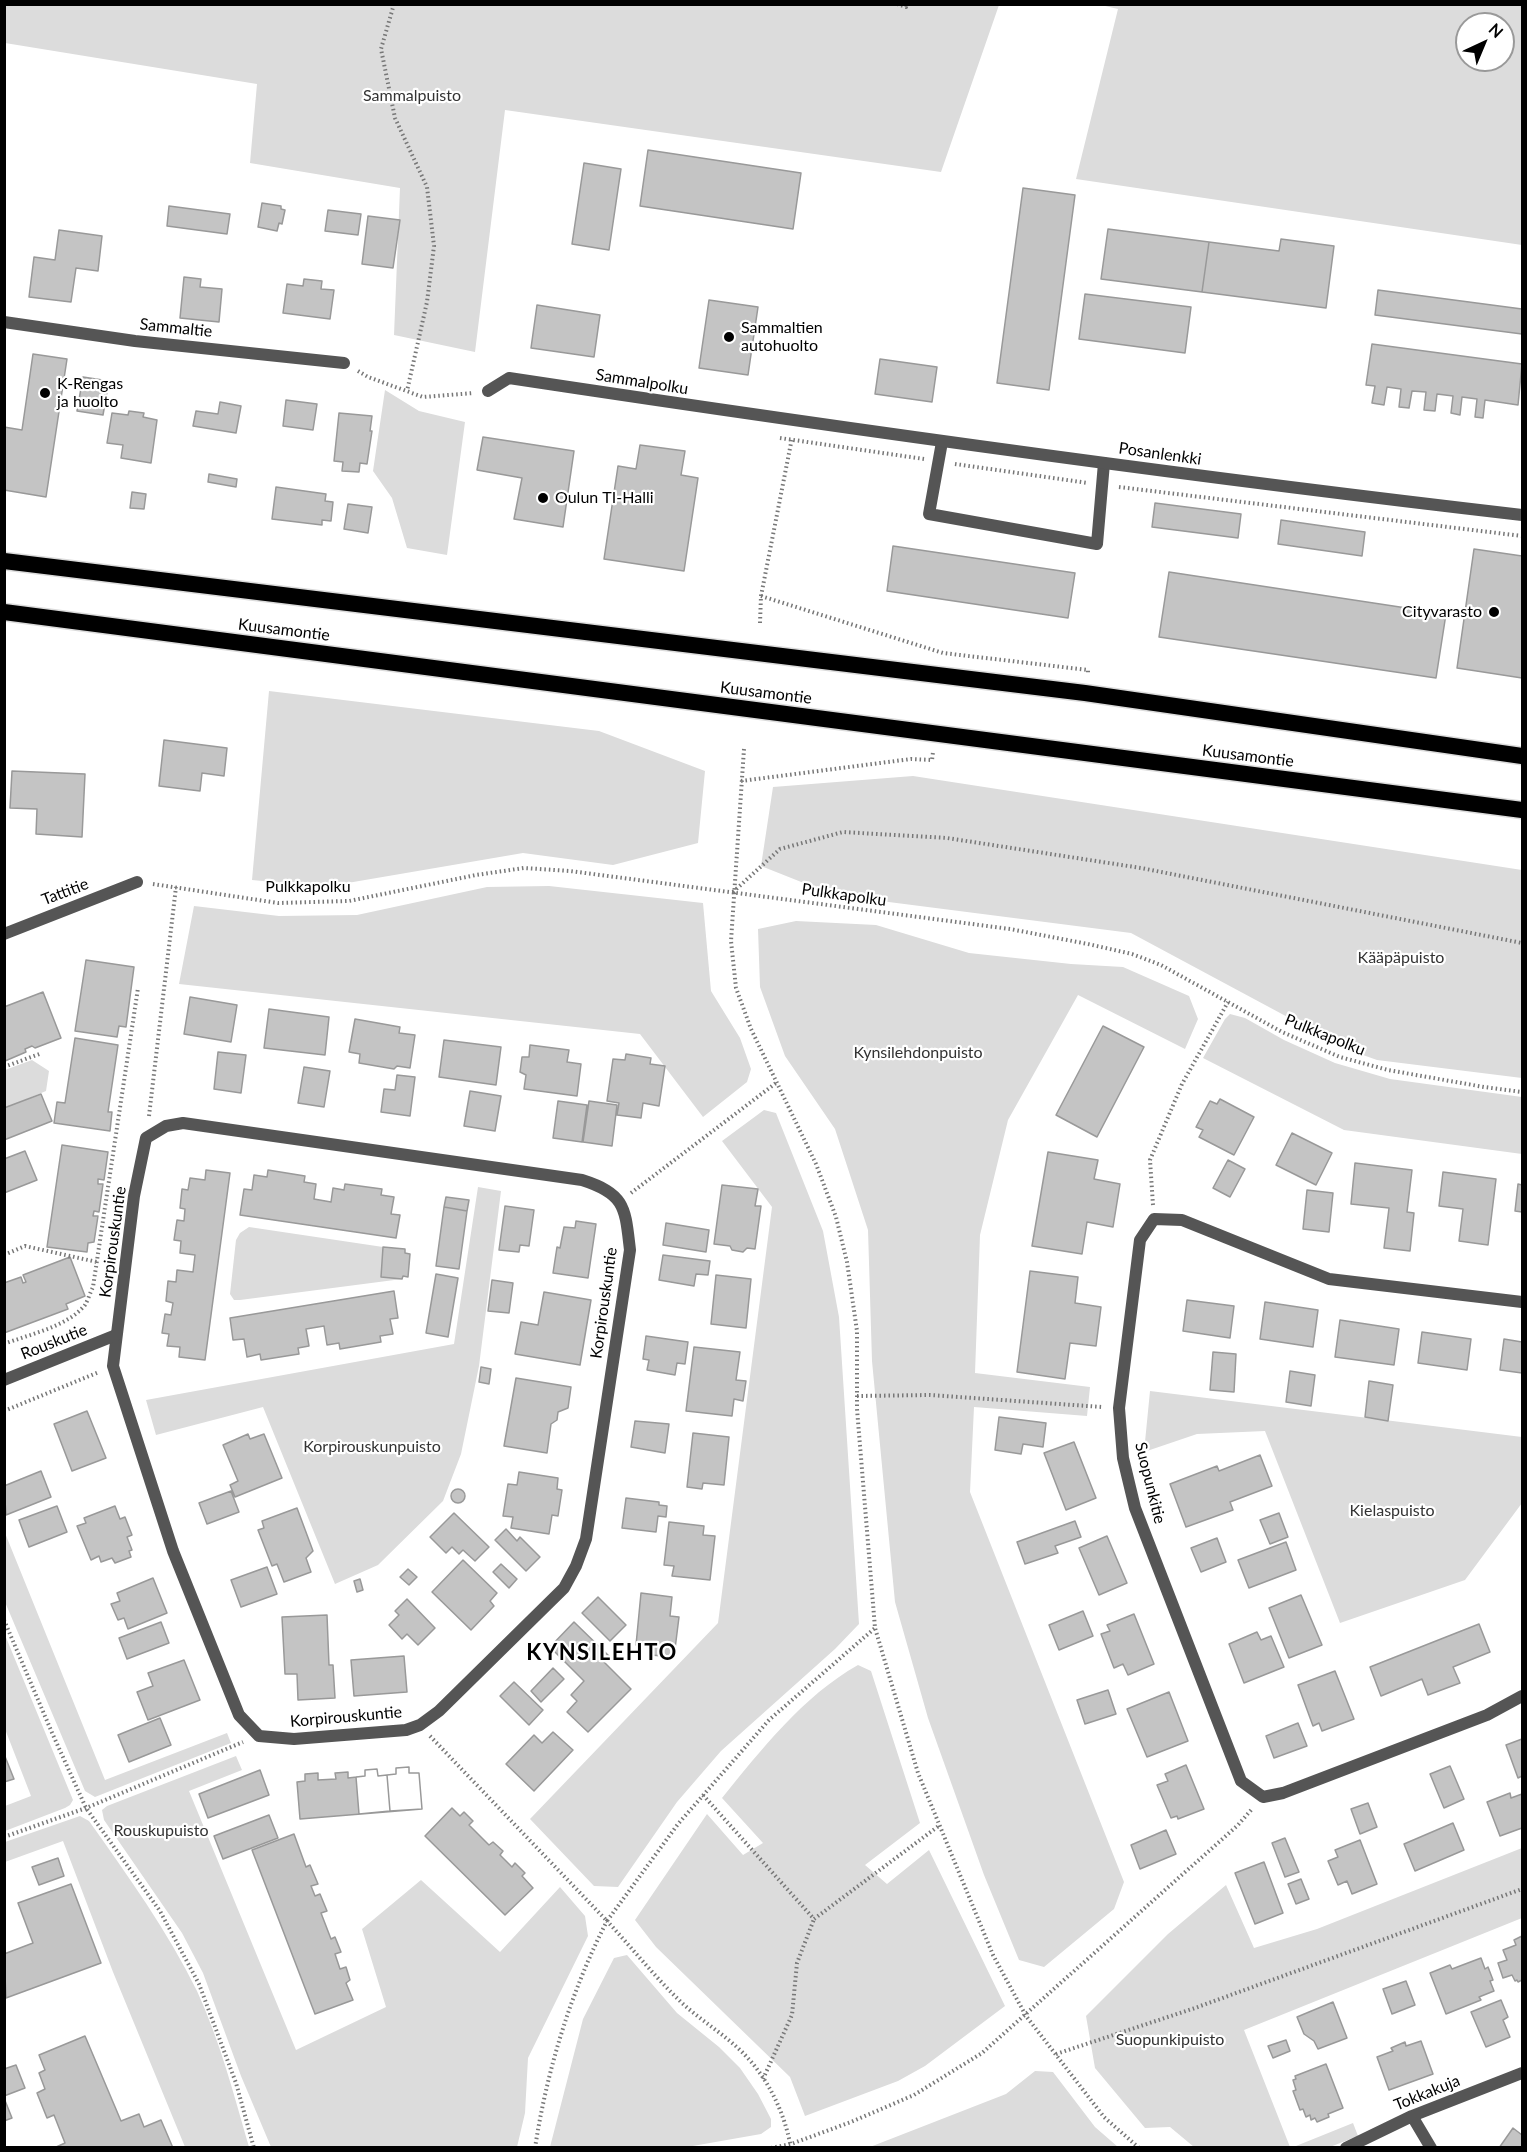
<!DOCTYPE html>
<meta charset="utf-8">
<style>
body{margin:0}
#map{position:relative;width:1527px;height:2152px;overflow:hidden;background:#fff;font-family:Lato,sans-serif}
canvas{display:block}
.frame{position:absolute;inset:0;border:6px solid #000;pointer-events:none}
.north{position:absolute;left:1455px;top:12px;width:60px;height:60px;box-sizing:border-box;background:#fff;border:2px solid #999;border-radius:50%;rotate:44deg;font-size:16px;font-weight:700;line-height:24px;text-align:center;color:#000}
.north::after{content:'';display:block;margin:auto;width:21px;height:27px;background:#000;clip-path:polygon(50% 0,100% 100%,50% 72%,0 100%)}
</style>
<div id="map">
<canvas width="1527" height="2152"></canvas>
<div class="frame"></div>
<div class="north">N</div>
</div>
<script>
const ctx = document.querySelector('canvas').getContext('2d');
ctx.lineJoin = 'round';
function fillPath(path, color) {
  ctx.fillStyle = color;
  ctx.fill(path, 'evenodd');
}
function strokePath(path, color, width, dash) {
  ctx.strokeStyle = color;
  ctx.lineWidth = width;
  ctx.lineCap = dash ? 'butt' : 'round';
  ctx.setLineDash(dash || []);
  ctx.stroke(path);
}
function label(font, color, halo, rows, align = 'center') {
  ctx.font = font + ' Lato,sans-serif';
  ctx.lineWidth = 4.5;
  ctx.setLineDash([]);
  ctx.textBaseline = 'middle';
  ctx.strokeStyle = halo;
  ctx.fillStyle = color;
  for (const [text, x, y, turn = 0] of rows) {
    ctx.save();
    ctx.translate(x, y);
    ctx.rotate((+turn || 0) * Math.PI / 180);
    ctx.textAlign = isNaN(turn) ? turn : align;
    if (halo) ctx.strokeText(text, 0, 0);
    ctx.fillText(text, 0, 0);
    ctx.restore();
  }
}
const green = new Path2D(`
 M4,5h995l-58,167 -436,-62 -30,242 -81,-17 6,-147 -150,-25 7,-79 -252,-41z
 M1101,5h421v240l-446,-66 42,-170zM1467,24h36v36h-36z
 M385,390l34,21 46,11 -18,133 -40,-7 -15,-50 -19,-27z
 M269,691l330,40 106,40 -7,72 -85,22 -90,-12 -199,34 -72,-7z
 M913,776l609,94v208l-145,-18 -28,-10 -218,-117 -297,-38 -73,-29 12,-79z
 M549,886l154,17 8,88 29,47 11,31 -4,13 -44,35 -63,-83 -461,-50 15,-78 85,10 78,-1 130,-28z
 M796,921l80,4 93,28 102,11 52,3 66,29 9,23 -13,30 -107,-54 -70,125 -28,115 -5,138 115,14 -3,29 -113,-9 -4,85 154,390 -10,27 -70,58 -25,-7 -35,-85 -56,-157 -33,-116 -23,-241 -4,-131 -33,-101 -50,-73 -25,-69 -2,-58z
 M1230,1014l15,4 39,22 51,23 55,16 132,18v57l-178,-24 -141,-72 22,-39z
 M32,1060l17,11 -3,20 -41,17v-38z
 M764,1110l12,3 47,118 16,86 20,307 -24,25 -114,102 -44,51 -59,85 -24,-1 -64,-67 188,-196 54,-416 -50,-66z
 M478,1187l23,4 -22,175 -18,88 -18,47 -65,64 -43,19 -72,-177 -107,28 -10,-35 308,-56z
 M249,1227l134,20 -2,30 21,2 -162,21h-6l-4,-6 6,-54 4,-7z
 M1150,1391l372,46v66l-57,77 -125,43 -75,-192 -68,3 -53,18z
 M5,1533l100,247 122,-47 4,10 -136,54 -10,-6 -80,-189z
 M5,1635l68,165 -3,5 -5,3 -60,23v-25l26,-10 -26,-67z
 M858,1665l13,6 49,152 -55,42 22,19 42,-34 76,156 -80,60 -27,15 -93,35 -15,-39 -134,-130 -21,-27 72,-106 36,41 20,-12 -41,-45c39,-48 81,-102 136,-133z
 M236,1756l6,14 -53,21 107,259 90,-43 -24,-78 59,-49 79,72 60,-65 25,29 3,20 -60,122 -3,55 -8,34h-246l-30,-71 -38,-103 -21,-40 -78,-113 -2,-10 5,-4z
 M80,1816l9,5c39,55 78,109 108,170 23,50 37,104 52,156h-64l-72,-175 -50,-131 -58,21v-20z
 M1522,1848v70l-278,112 46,117h-96l-24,-20 -25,1 -50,-60 -9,-52 82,-82 58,-49 28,63 63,-19z
 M627,1955l50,58 42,34 21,21 18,26 13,25v8l-10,7 -74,13h-137l33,-128 31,-61z
 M1035,2071l18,1 42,55 23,20h-248l136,-53z
 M1353,2123l5,13 -28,11 -39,1z`);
const building = new Path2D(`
 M648,150l153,23 -8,56 -153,-23z
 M584,163l37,6 -12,81 -37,-6z
 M1023,188l52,7 -26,195 -52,-7z
 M262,203l19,3v3l4,1 -3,14 -3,-1 -2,8 -19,-4z
 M169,206l61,8 -3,20 -60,-8z
 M328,210l33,4 -3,21 -33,-4z
 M368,216l32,4 -7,48 -31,-4z
 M1108,229l101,13 -7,50 -101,-13z
 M59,230l43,6 -4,35 -22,-3 -5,34 -42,-5 5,-40 21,3z
 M1281,239l53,7 -8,62 -124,-16 7,-50 70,9z
 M184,277l17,2 -1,8 22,2 -3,33 -39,-4z
 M304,279l18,2 -1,8 13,1 -4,29 -47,-6 4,-29 16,2z
 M1378,290l144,19v25l-147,-19z
 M1085,294l106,13 -6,46 -106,-14z
 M709,300l49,7 -10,68 -49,-7z
 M537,305l63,10 -6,42 -63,-9z
 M1372,344l150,20 -4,41 -33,-5 -2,18 -8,-1 2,-18 -15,-2 -2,18 -9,-2 2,-17 -16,-2 -2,17 -11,-1 2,-18 -14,-1 -3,17 -10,-1 2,-18 -14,-2 -3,18 -12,-2 3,-17 -9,-1z
 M33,354l34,5 -21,138 -42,-7v-63l18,3z
 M880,359l57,8 -5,35 -57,-8z
 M83,377l26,4 -6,34 -26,-4z
 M286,400l31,4 -4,26 -30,-4z
 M220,402l21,4 -5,27 -43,-7 3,-15 22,3z
 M129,411l15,2 -1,4 14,3 -6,43 -30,-5 2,-13 -16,-2 5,-30 16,2z
 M339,413l33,3 -2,15h2l-5,33 -7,-1 -1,9 -17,-1 1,-9 -9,-1z
 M483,437l91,14 -11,76 -49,-8 8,-41 -45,-8z
 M640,445l45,6 -4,24 17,3 -14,93 -80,-12 14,-93 18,3z
 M209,474l28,5 -1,8 -28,-5z
 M276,487l50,7 -1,7 8,1 -2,19 -9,-1v5l-50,-6z
 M132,492l14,2 -2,15 -14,-1z
 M1155,503l86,11 -3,24 -86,-11z
 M348,504l24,3 -4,26 -24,-4z
 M1281,520l84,12 -3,24 -84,-12z
 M893,546l182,27 -7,45 -181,-27z
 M1474,549l48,7v122l-65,-10z
 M1169,572l277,42 -10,64 -277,-41z
 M164,740l63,8 -3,28 -22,-3 -2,18 -41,-5z
 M12,771l73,3 -3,63 -46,-3 1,-25 -27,-1z
 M86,960l48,7 -8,60 -7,-1 -2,11 -42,-6z
 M43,992l18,46 -26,10 -3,-2 -7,3 1,3 -21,9 -1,-54z
 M190,997l47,8 -6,37 -47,-8z
 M269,1009l60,8 -4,38 -61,-7z
 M355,1019l45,8 -1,6 16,2 -5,33 -13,-2 -3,3 -35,-6 1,-9 -11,-2z
 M1103,1026l41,21 -47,90 -41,-22z
 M75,1038l43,7 -10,67h4l-2,19 -56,-8 3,-21 8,1z
 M444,1040l57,7 -5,38 -57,-8z
 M530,1045l39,5 -2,12 14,2 -4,32 -53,-7 2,-14 -6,-3 2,-15h7z
 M218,1052l28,3 -5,38 -27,-4z
 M626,1054l25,4 -1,6 15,2 -6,40 -16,-3 -2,15 -24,-3 2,-12 -12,-2 6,-42 12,1z
 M304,1067l26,4 -6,36 -26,-4z
 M397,1075l18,2 -5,39 -29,-4 3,-23 11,1z
 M470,1091l31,5 -6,35 -31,-5z
 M41,1094l11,27 -48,19v-32z
 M1220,1099l34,18 -20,38 -35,-18 4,-7 -7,-3 14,-26 7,3z
 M558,1101l29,4 -5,37 -29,-4z
 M589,1101l28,4 -5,41 -29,-4z
 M1292,1133l40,20 -16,32 -40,-20z
 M62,1145l46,7 -4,28 -6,-1v5h5l-4,28 -5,-1 -1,5h5l-4,26 -6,1 -1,9 -40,-5z
 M25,1151l12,29 -33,13v-34z
 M1048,1152l50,8 -4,19 26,5 -7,43 -26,-5 -5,32 -50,-8z
 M1228,1160l17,9 -15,28 -17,-9z
 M1355,1163l57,7 -5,42 7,1 -4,38 -26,-3 5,-40 -38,-4z
 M206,1170l24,3 -25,187 -26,-3 1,-10 -13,-1 2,-12 -7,-1 3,-19 6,1 2,-12 -7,-2 2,-20 8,1 1,-12 16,2 2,-17 -15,-2 1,-12 -7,-1 3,-20 7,1 1,-12 -5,-1 2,-19 6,1 2,-12 15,2z
 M268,1170l37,6 -1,6 12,2 -2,15 17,3 2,-14 11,2 1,-6 37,5 -1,6 13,2 -3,17 9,1 -4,23 -156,-23 4,-26 8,1 2,-15 13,2z
 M1443,1172l53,7 -8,66 -29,-4 4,-32 -24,-3z
 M1518,1184l4,1v27l-7,-1z
 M722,1185l36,4 -3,17h6l-6,43 -8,-1 -4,4 -11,-2 -2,-4 -16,-2z
 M1307,1190l26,3 -4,39 -26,-3z
 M446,1197l23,3 -2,11 -23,-4z
 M505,1206l29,4 -5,36 -9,-1 -1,7 -20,-2z
 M444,1207l23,4 -8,58 -23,-3z
 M576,1221l20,3 -8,54 -35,-5 4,-26 3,1 4,-21 11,1z
 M666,1223l43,7 -3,22 -43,-7z
 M383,1247l22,2v4l5,1 -2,23 -5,-1 -1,3 -21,-2z
 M663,1255l47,6 -2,14 -12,-1 -2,12 -35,-6z
 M70,1257l15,39 -19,8 2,5 -64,24v-50l17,-6 2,6 3,-1 -3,-7z
 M1030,1271l48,6 -3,26 26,4 -5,39 -26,-3 -5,36 -48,-7z
 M436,1274l22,4 -10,59 -22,-4z
 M716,1275l35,4 -5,49 -35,-4z
 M492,1280l21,3 -4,30 -21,-2z
 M394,1291l4,27 -8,1 3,15 -13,2 1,6 -41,7 -1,-6 -12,2 -3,-19 -18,3 3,17 -11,2 1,6 -38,6 -1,-6 -13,3 -3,-18 -11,1 -3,-22z
 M544,1292l47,8 -11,65 -65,-11 6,-32 17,3z
 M1187,1300l47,6 -4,32 -47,-7z
 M1265,1302l53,8 -5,37 -53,-8z
 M1340,1320l59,9 -5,36 -59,-8z
 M1422,1332l49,7 -4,31 -49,-7z
 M646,1336l42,6 -3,22 -8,-1 -2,12 -28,-5 2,-10 -6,-1z
 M1504,1339l18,3v31l-22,-3z
 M694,1347l46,5 -4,28 10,1 -3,20 -9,-2 -2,17 -46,-5z
 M1213,1352l23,2 -2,38 -24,-2z
 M481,1367l10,2 -2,15 -10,-2z
 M1290,1371l25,4 -4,31 -25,-4z
 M516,1378l55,9 -3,21 -10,4 -1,8 -6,4 -4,29 -43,-7z
 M1369,1381l24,4 -5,36 -23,-4z
 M87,1411l19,47 -34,13 -18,-47z
 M999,1417l47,6 -3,24 -20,-3 -2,10 -26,-4z
 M635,1421l34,3 -4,29 -34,-6z
 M693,1433l36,4 -5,48 -21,-2 -1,6 -15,-2z
 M248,1434l2,5 14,-5 18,44 -47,19 -5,-12 8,-4 -15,-36z
 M1074,1442l22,56 -30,12 -22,-57z
 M1260,1455l12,31 -42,16 3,8 -47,17 -16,-43 47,-18 2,5z
 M41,1471l10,26 -45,18 -2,-29z
 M519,1472l39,6 -1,11 5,1 -4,26 -6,-1 -3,19 -38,-6 2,-11 -10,-1 5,-32 9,1z
 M451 1496a7 7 0 1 1 14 0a7 7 0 1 1-14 0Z
 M231,1491l8,21 -32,12 -8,-21z
 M626,1498l33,4v3l8,1 -1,11 -8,-1 -2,16 -34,-4z
 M57,1506l10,26 -38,15 -10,-27z
 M115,1506l5,13 5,-2 7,18 -5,2 5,13 -3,1 2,6 -16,6 -3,-5 -11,4 -2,-6 -8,4 -14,-34 9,-3 -2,-5z
 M297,1508l16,43 -7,7 5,14 -27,10 -7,-18 -5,2 -14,-36 6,-2 -2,-7z
 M454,1513l35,34 -14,14 -12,-11 -4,4 -7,-7 -6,6 -16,-16z
 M1279,1513l9,24 -18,7 -10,-24z
 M1075,1521l6,16 -26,9 3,7 -33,11 -8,-22z
 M669,1522l35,4 -1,9 12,1 -5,44 -38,-4 2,-10 -10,-1z
 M506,1529l11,12 3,-4 20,20 -14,14 -31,-31z
 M1107,1536l20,47 -28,12 -20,-47z
 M1217,1538l9,24 -25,10 -10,-24z
 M1286,1542l10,28 -47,18 -11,-28z
 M463,1560l34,33 -7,8 4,5 -23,24 -39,-38z
 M501,1564l16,15 -8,9 -16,-16z
 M267,1567l10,27 -36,13 -10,-27z
 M408,1569l9,8 -8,8 -9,-8z
 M153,1578l14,35 -39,16 -4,-11 -6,2 -7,-16 9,-3 -3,-8z
 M360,1579l3,11 -6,2 -3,-11z
 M641,1593l31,4 -2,19 9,1 -5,40 -23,-2 1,-8 -16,-2z
 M1301,1595l21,50 -33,13 -20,-50z
 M598,1597l28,28 -16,16 -28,-28z
 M407,1599l28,29 -17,17 -11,-11 -5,5 -13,-14 10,-10 -4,-4z
 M1083,1611l10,25 -34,14 -10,-25z
 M1134,1614l20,50 -26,11 -5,-11 -9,4 -13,-34 9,-3 -3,-6z
 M327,1615l2,50h4l2,33 -37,2 -1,-26h-12l-3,-57z
 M161,1622l8,21 -42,16 -8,-21z
 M574,1622l36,35 -6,5 27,27 -43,43 -21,-20 10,-11 -6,-6 13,-14 -34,-34z
 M1479,1624l11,28 -37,15 7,16 -32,12 -6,-16 -41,17 -11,-29z
 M1257,1632l4,8 10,-4 13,31 -40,16 -15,-39z
 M404,1656l3,36 -53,4 -3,-36z
 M184,1660l16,40 -52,20 -11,-28 16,-6 -5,-13z
 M553,1668l11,11 -23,23 -10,-11z
 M1335,1671l19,48 -32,12 -3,-8 -6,3 -15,-41z
 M514,1682l29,28 -14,15 -29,-29z
 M1108,1690l8,24 -31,10 -8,-24z
 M1169,1692l19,49 -41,16 -20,-48z
 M160,1718l11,27 -42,17 -11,-27z
 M1298,1723l9,23 -33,12 -8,-22z
 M553,1732l20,18 -39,41 -28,-27 28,-29 8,8z
 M1522,1739v37l-4,2 -12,-33z
 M4,1754l10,25 -10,3z
 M1186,1765l18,44 -26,10 -1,-3 -6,2 -14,-33 11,-4 -3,-7z
 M1450,1766l14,33 -20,9 -14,-34z
 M409,1767v6h10l3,36 -122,10 -3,-37 8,-1v-7l13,-1v7l18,-1 -1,-6 13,-1v6l17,-2v-6l12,-1 1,7 18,-2v-6z
 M409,1767v6h10l3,36 -32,2 -3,-36 9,-1v-6z
 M377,1769l1,7 9,-1 3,36 -31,3 -3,-37 9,-1v-6z
 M260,1770l9,25 -61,23 -9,-24z
 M1510,1793l1,5 11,-4v34l-22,8 -13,-34z
 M1368,1803l9,24 -17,7 -9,-25z
 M452,1808l8,8 4,-4 9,9 -4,4 20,20 4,-3 10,9 -3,4 12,12 3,-4 10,10 -3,3 11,12 -28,27 -80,-79z
 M269,1815l9,23 -55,21 -9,-23z
 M1453,1823l11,27 -49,21 -11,-27z
 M1166,1830l10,24 -36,15 -9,-24z
 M294,1834l12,33 4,-2 8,19 -7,2 4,10 5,-2 7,17 -6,2 10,26 4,-2 6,15 -6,2 5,15 6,-2 4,13 -4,3 7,17 -38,14 -63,-164z
 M1285,1838l14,34 -14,5 -13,-34z
 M1360,1840l17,44 -25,10 -5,-13 -9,4 -10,-24 10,-4 -3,-7z
 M58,1858l6,18 -25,9 -7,-18z
 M1264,1862l19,51 -28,11 -20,-51z
 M1301,1879l8,20 -13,5 -8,-20z
 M71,1884l30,79 -95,35 -2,-44 29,-11 -15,-40z
 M1522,1936v44l-4,2 -1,-2 -2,1 -3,-6 -9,3 -5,-15 9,-3 -4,-10 13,-5 -2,-5z
 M1481,1958l4,11 3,-2 5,13 -3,1 4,10 -15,6 2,3 -35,14 -16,-41 20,-8 2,4z
 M1406,1981l9,24 -23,9 -9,-25z
 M1501,2000l7,17 -5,3 7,17 -24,10 -15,-35z
 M1333,2002l14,36 -29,11 -4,-8 -10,-7 -7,-17z
 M85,2036l36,85 18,-7 5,13 17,-7 12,28h-119l11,-5 -11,-28 -7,3 -10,-25 8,-4 -6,-16 6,-3 -6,-15z
 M1286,2040l4,11 -17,7 -5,-12z
 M1421,2041l12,33 -44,16 -12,-33 16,-6 -2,-3 14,-6 1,4z
 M1326,2064l17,44 -15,6 1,3 -12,5 -2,-4 -4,2 -1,-5 -4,2 -3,-8 -3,1 -7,-19 3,-1 -3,-10 3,-1 -1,-3z
 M16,2065l9,23 -21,8v-27z
 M4,2098l8,20 -8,3z
 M1513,2128l9,7v13h-23z`);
const path = new Path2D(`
 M394,4l-13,45 14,69 32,69 7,59 -7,56 -20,89
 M897,4l9,3 1,-3
 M358,371l10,6 55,20 51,-4
 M780,438l144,21
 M955,464l133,19
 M1119,487l403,49
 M761,596l182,57 145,17v4
 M760,623l1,-27 31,-158
 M744,749l-13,192 5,47 15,41 65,135 20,53 11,45 10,69v78l18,219 43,145 75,182 33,61 78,101 35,31
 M741,781l170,-22 21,1 1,-8
 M153,884l125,19 71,-2 127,-26 48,-7 46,3 440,58 78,15 44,10 29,11 121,67 58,25 48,13 96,17 38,5
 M733,892l47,-43 63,-17 104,6 194,30 381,75
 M4,1067l38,-14
 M149,1116l27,-229
 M631,1193l145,-110
 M1153,1205l-3,-45 32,-76 46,-82
 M4,1255l21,-9 72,16
 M4,1344c26,-10 63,-17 81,-39 3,-5 5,-12 8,-18l45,-299
 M857,1396l73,-1 172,12
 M4,1411l95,-39
 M4,1620l49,115 33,73 74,103 39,73 37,99 18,65
 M430,1736l177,185 71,-97 91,-104 106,-92
 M703,1795l111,124 126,-94
 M4,1837l82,-29 157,-66
 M1056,2054l139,-46 327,-119
 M763,2079l29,-64 5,-52 17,-44
 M535,2148c12,-78 36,-157 72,-227 25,27 48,56 74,81 20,19 45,33 64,53 24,25 40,59 46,93
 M771,2148l20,-4 60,-22 63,-27 68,-42 256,-228 14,-16`);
const service = new Path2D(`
 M942,442l-13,72 168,30 7,-81`);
const minor = new Path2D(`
 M4,322l131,19 209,22
 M488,391l21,-13c337,51 675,98 1013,137
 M4,934l133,-52
 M183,1123l399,57c44,14 43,28 48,70l-44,289 -10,27 -12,22 -125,123 -19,14 -14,5 -112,9 -35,-3 -20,-21 -66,-164 -60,-185 21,-170 12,-58 20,-12z
 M1522,1302l-193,-23 -147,-59 -28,-1 -14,21 -21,168 4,50 12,50 106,273 22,16 20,-4 204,-78 35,-19
 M1412,2116l19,32
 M1346,2148l66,-32 110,-43`);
const tertiary = new Path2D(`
 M4,1380l112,-45`);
const trunk = new Path2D(`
 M4,561l1081,132 437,63
 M4,612l1518,198`);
const markers = [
 [729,337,6,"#000"],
 [45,393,6,"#000"],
 [543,498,6,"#000"],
 [1494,612,6,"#000"]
];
const parkNames = [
 ["Sammalpuisto",412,96],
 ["Kääpäpuisto",1401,958],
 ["Kynsilehdonpuisto",918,1053],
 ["Korpirouskunpuisto",372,1447],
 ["Kielaspuisto",1392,1511],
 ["Rouskupuisto",161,1831],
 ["Suopunkipuisto",1170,2040]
];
const streetNames = [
 ["Sammaltie",176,328,6],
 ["Sammalpolku",642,382,9],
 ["Posanlenkki",1160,454,8],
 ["Kuusamontie",284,630,7],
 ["Kuusamontie",766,693,7],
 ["Kuusamontie",1248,756,7],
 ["Pulkkapolku",308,887],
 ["Tattitie",65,892,-21],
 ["Pulkkapolku",844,895,8],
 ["Pulkkapolku",1325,1035,22],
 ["Korpirouskuntie",113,1242,-82],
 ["Korpirouskuntie",604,1303,-82],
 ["Rouskutie",54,1342,-22],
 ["Suopunkitie",1150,1483,76],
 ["Korpirouskuntie",346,1717,-5],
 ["Tokkakuja",1427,2093,-22]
];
const poiNames = [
 ["Sammaltien",741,328],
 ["autohuolto",741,346],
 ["K-Rengas",57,384],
 ["ja huolto",57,402],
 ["Oulun TI-Halli",555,498],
 ["Cityvarasto",1482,612,"right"]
];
const districtNames = [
 ["KYNSILEHTO",602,1653]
];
fillPath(green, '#dcdcdc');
fillPath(building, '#c4c4c4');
strokePath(building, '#999', 1.5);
strokePath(trunk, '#dbdbdb', 19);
strokePath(path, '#777', 4, [1.5, 3]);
strokePath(service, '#555', 12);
strokePath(minor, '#555', 12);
strokePath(tertiary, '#555', 12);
strokePath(trunk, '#000', 16);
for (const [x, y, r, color] of markers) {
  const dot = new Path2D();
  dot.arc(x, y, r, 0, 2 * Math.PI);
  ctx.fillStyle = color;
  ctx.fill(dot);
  strokePath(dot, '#fff', 2);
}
label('16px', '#333', '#fff', parkNames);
label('16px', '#000', '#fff', streetNames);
label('16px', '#000', '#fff', poiNames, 'left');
ctx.letterSpacing = '1.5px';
label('bold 22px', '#000', '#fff', districtNames);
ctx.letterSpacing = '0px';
</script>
